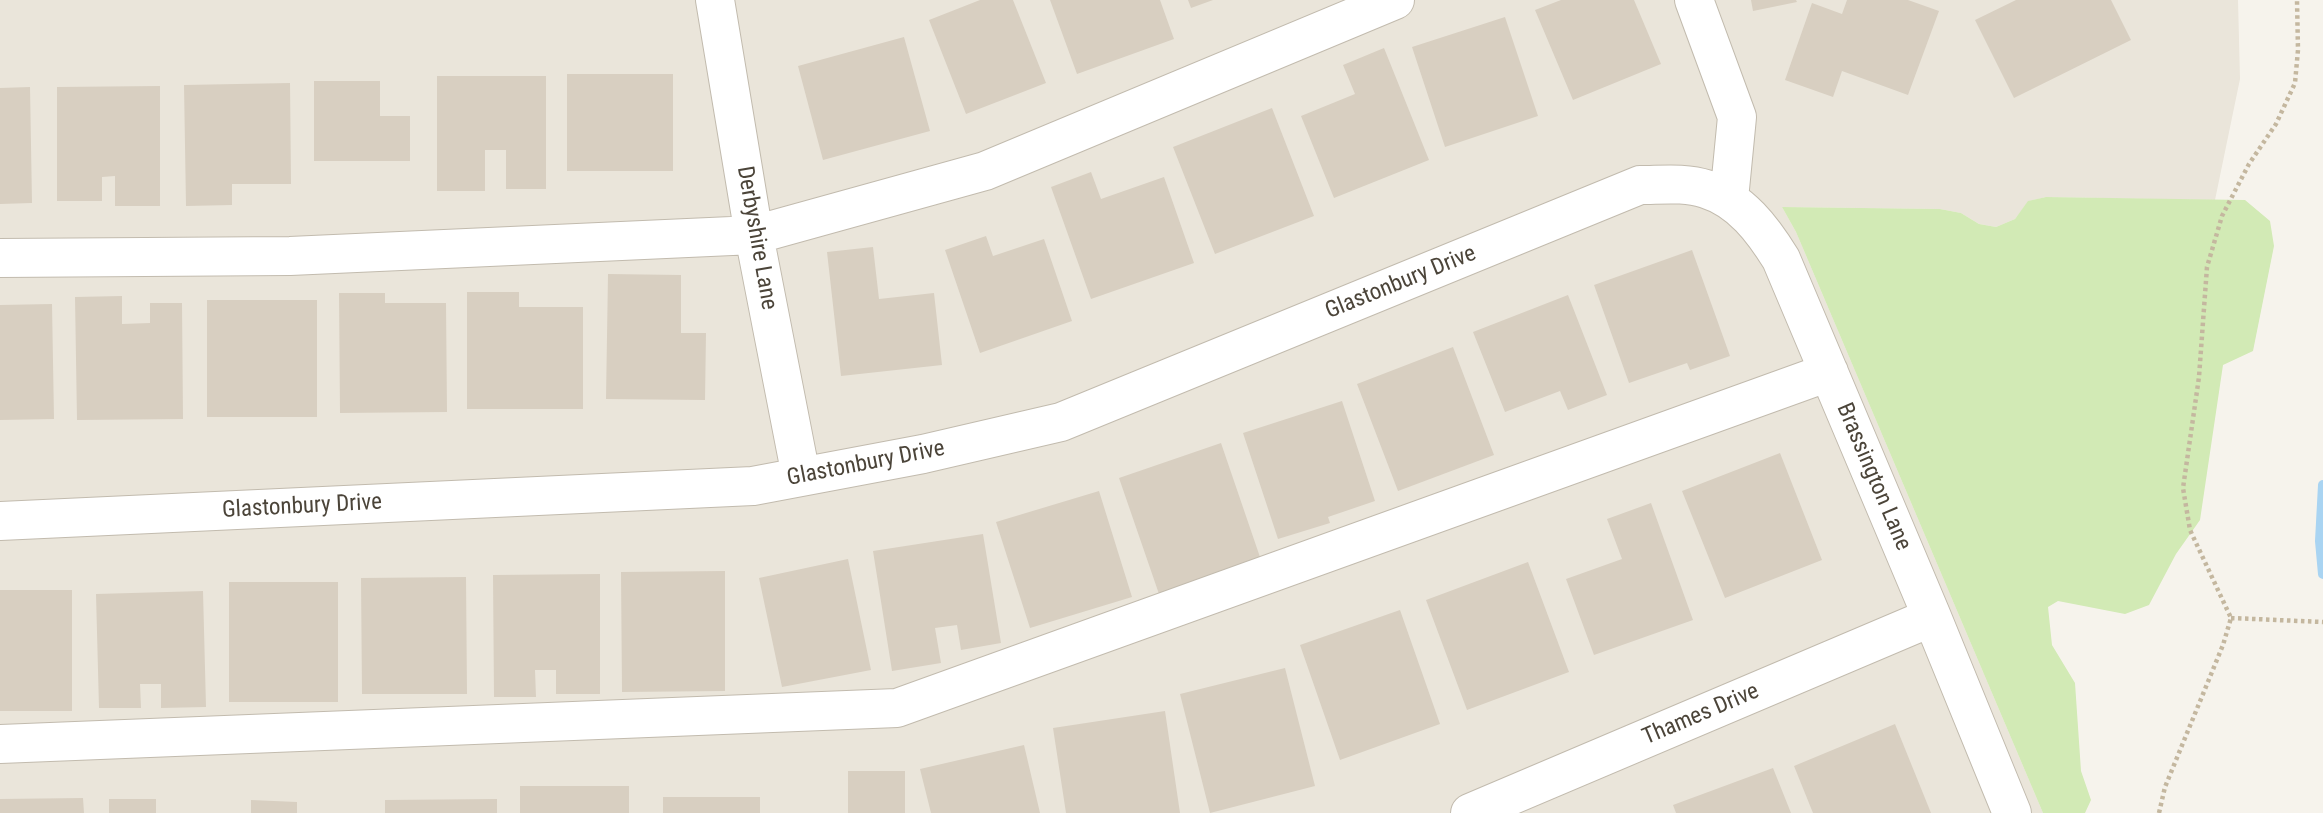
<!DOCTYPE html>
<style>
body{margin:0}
canvas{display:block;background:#f6f3ec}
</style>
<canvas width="2323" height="813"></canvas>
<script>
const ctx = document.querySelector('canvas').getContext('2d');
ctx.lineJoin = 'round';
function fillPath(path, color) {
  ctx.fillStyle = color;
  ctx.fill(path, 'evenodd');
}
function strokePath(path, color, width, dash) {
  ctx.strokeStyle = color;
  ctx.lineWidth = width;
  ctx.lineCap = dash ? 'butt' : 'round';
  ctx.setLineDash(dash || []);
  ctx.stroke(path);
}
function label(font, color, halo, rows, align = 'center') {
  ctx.font = font + ' "Roboto Condensed",sans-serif';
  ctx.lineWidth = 6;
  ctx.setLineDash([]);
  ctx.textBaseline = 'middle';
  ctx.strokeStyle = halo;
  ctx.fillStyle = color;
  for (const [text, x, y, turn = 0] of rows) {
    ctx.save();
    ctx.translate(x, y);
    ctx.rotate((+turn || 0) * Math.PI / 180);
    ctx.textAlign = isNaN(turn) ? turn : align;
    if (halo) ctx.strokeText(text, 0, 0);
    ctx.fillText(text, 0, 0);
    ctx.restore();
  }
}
const residential = new Path2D(`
 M0,0h2238l2,79 -25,121 -169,-3 -17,4 -14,18 -19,8 -17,-3 -18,-11 -21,-4 -158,-2 14,25 247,581h-2043z`);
const green = new Path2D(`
 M2046,197l199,3 25,21 4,25 -21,105 -30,14 -23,155 -24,34 -27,51 -24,9 -67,-13 -10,6 4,38 23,38 6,88 10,29 -6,13h-42l-247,-581 -14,-25 158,2 21,4 18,11 17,3 19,-8 13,-18z`);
const stream = new Path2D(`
 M2323,485l-3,56 3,33`);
const building = new Path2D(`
 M980,0h33l33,83 -80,31 -37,-94z
 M1050,0h110l14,39 -97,35z
 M1188,0h25l-22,8z
 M1561,0h73l27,64 -88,36 -38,-90z
 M1751,0h45l1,2 -44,9z
 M1847,0h61l31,11 -31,84 -66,-24 -9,26 -48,-17 27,-77 30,11z
 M2016,0h95l20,40 -117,58 -39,-78z
 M1505,17l33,99 -93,31 -33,-100z
 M904,37l26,94 -107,29 -25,-94z
 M1384,48l45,112 -95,38 -33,-82 54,-22 -12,-29z
 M567,74h106v97h-106z
 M437,76h109v113h-40v-39h-21v41h-48z
 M314,81h66v35h30v45h-96z
 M290,83l1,101h-59v21l-46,1 -2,-121z
 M160,86v120h-45v-30l-13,1v24h-45v-114z
 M30,87l2,116 -32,1v-116z
 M1272,108l42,108 -99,38 -42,-107z
 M1091,172l10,27 63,-22 30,86 -103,36 -40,-112z
 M986,236l7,20 51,-17 28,82 -92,32 -35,-103z
 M873,247l6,52 55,-6 8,72 -101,11 -14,-124z
 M1692,250l38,106 -40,14 -3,-7 -58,20 -35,-98z
 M608,274l73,1v58h25l-1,67 -99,-1z
 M467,292h52v15h64v102h-116z
 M339,293h46v10h61l1,109 -107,1z
 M1568,295l39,100 -39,15 -8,-19 -55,21 -32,-80z
 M122,296v28l28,-1v-20h32l1,116 -106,1 -2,-123z
 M207,300h110v117h-110z
 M52,304l2,115 -54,1v-115z
 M1453,347l41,108 -96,36 -41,-107z
 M1342,401l33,100 -47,16 2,6 -52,16 -35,-106z
 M1221,443l40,117 -102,34 -40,-116z
 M1780,453l42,107 -97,38 -43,-107z
 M1099,491l33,106 -102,31 -34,-106z
 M1651,503l42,117 -99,35 -28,-76 56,-20 -15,-40z
 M983,534l18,109 -40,7 -4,-25 -22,3 6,35 -49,8 -19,-120z
 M848,559l23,111 -89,17 -23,-109z
 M1528,562l41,110 -102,38 -41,-110z
 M725,571v120l-103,1 -1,-120z
 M600,574v120h-44v-24h-21l1,27h-42l-1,-122z
 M466,577l1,117h-105l-1,-116z
 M229,582h109v120h-109z
 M0,590h72v121h-72z
 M203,591l3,116 -45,1v-24h-21l1,24h-42l-3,-114z
 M1400,610l40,114 -100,36 -40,-115z
 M1285,668l30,118 -105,27 -30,-119z
 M1165,711l15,102h-114l-13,-85z
 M1895,724l36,89h-118l-19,-47z
 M1024,745l16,68h-109l-11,-44z
 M1773,768l18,45h-115l-3,-8z
 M848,771h57v42h-57z
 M520,786h109v27h-109z
 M663,797h97v16h-97z
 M83,798l1,15h-84v-14z
 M109,799h47v14h-47z
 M497,799v14h-112v-13z
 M251,800l46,2v11h-46z`);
const path = new Path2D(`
 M2231,618l92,4
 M2159,813l6,-26 58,-142 8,-27 -41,-88 -7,-42 16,-111 8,-110 15,-51 27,-52 27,-40 19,-41 3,-33 -1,-50`);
const minor = new Path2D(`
 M715,0l39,235 47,241
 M1694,0l43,117 -8,82
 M0,258l290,-2 464,-21 231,-64 410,-171
 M0,521l753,-35 170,-32 138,-32 579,-237c21,0 45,-3 66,4 35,11 57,41 75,70l151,358 80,196
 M0,744l897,-36 932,-336
 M1470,813l462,-196`);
const streetNames = [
 ["Derbyshire Lane",756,238,80],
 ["Glastonbury Drive",1401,283,-22],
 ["Glastonbury Drive",866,464,-11],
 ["Brassington Lane",1873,477,67],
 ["Glastonbury Drive",302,507,-3],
 ["Thames Drive",1701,715,-23]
];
fillPath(residential, '#eae5da');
fillPath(green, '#d2eab5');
strokePath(stream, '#a9d4f2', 10);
fillPath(building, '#d8cfc1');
strokePath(minor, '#c2bbae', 40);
strokePath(path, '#c4b79f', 4.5, [3.5, 3.5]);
strokePath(minor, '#fff', 38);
label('23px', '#4b4439', '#fff', streetNames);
</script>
